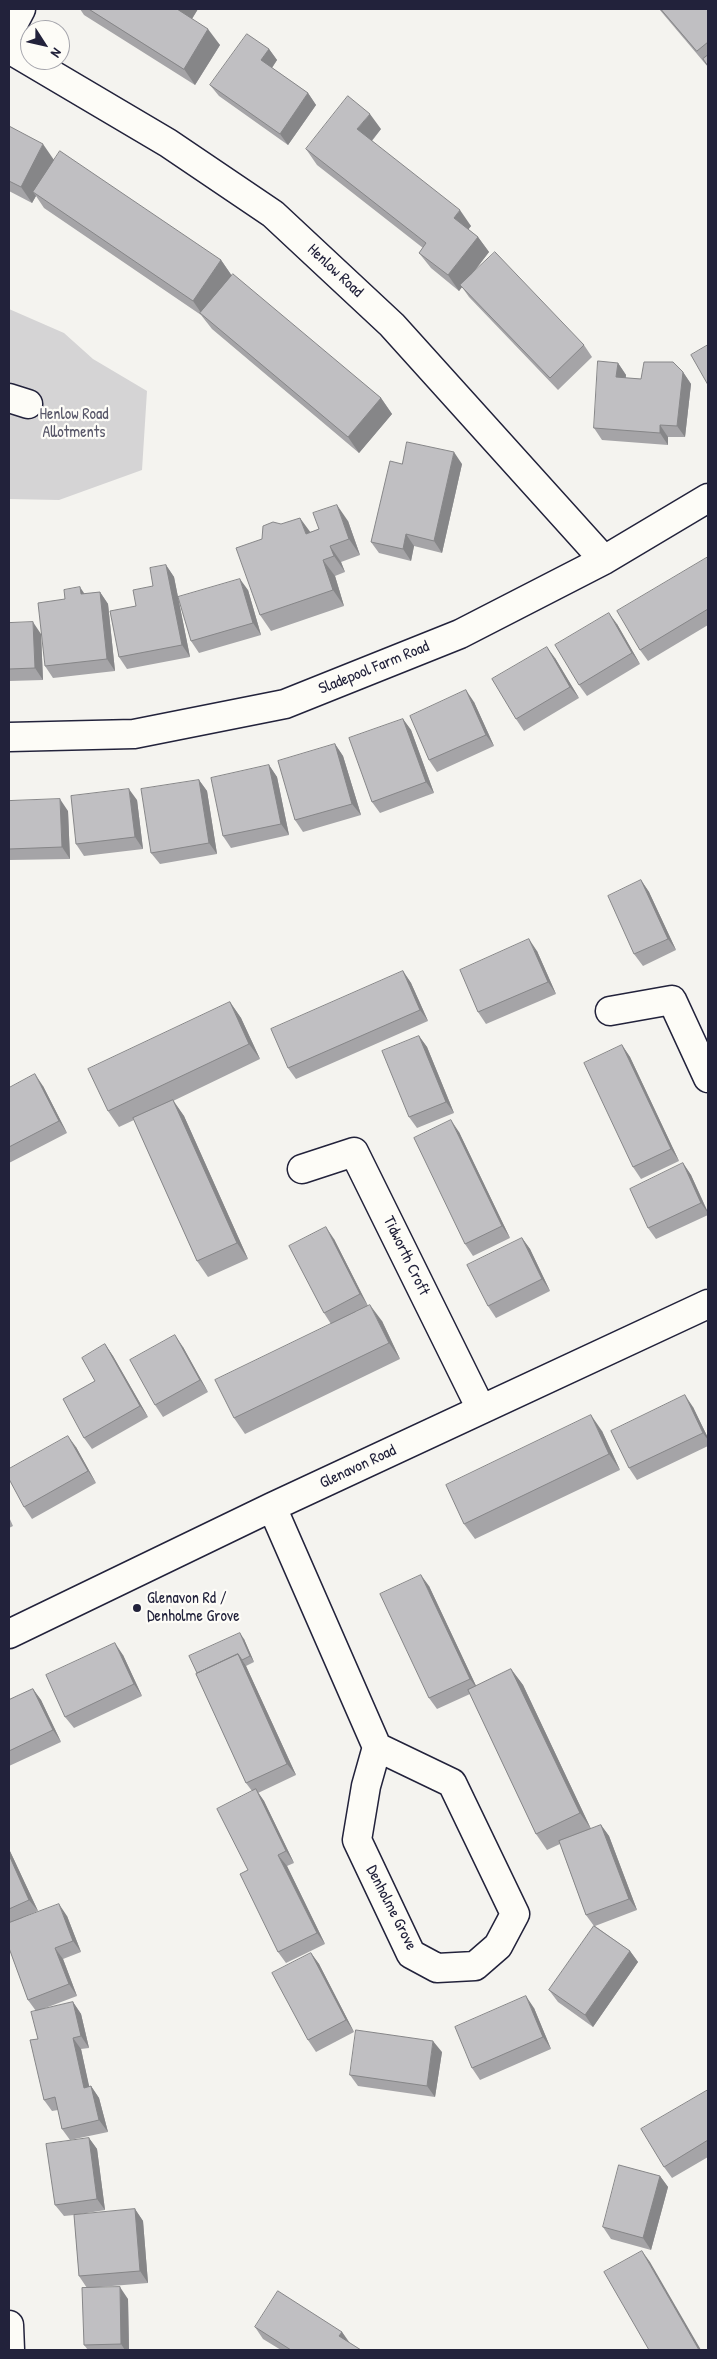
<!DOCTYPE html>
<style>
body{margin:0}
#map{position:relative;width:717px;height:2359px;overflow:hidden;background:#f4f3ef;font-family:"Patrick Hand",sans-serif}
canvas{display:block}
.frame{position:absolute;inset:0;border:10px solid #22223b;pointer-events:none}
.north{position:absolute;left:20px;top:20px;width:50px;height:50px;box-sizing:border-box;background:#fdfcf7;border:1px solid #a5a5ac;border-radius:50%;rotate:125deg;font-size:14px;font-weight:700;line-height:20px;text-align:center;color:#22223b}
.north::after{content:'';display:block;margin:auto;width:18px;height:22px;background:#22223b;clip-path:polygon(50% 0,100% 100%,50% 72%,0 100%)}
</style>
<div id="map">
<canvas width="717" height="2359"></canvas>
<div class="frame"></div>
<div class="north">N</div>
</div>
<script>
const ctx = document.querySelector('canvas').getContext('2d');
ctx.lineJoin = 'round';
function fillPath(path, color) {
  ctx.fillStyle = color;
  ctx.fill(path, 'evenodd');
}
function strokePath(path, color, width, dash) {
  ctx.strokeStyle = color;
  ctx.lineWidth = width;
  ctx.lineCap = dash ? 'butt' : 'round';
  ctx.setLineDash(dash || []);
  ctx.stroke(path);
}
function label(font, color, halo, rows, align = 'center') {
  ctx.font = font + ' "Patrick Hand",sans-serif';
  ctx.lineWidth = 4.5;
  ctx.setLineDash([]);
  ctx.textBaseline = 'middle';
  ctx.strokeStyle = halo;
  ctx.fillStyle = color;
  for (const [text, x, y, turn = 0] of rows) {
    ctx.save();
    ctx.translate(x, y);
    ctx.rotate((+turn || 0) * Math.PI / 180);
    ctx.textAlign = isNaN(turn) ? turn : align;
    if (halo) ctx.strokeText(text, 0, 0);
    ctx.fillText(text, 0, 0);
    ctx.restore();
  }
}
const green = new Path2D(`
 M9,309l55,24 29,26 54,32 -5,79 -83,30 -50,-1z`);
const minor = new Path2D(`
 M9,32l12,-23
 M9,49l159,94 105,71 119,111 212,235
 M9,398l19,6
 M9,737l125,-3 151,-30 175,-70 144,-74 104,-62
 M610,1011l62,-11 36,78
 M302,1169l52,-17 127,257
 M272,1507l105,240 75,36 63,131 -17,32 -23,20 -38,2 -26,-14 -54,-114 9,-54 11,-39
 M9,1634l263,-127 436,-203
 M9,2325l1,25`);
const wall = new Path2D(`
 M80,9h118l-6,10 28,26 -25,40 -111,-70z
 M659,9h49v58z
 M269,49l8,11 -5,8 36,25 8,12 -28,40 -69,-49 -9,-11z
 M9,126l45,34 167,100 11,16 149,122 11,16 -33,39 -147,-124 -11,-14 -157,-107 -8,-12 -4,7 -23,-12z
 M381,129l-9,12 99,85 -3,3 10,8 11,15 -17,22 112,71 8,12 -34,33 -89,-93 -7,-10 -3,4 -28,-23 -12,-15 4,-5 -106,-83 -11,-16z
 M618,363l8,12v3l15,1 42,-7 8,12 -6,53h-17v8l-66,-5 -8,-12z
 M402,464h60l-20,89 -28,-7 -3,15 -32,-8 -8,-11z
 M348,521l12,34 -19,7 4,10 -10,4 9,30 -73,25 -11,-16 50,-83z
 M708,557v68l-60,36 -8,-11z
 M166,565l8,12 16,80 -63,12 -8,-12 17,-51 17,-20z
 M248,590l13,45 -62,18 -8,-12z
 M100,592l8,12 7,67 -62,7 -8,-12 20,-67 19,-5z
 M9,623l32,11 2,46 -34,1z
 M617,624l23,40 -53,32 -8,-11z
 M555,658l24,40 -55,33 -8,-12z
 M474,702l20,44 -57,26 -8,-12z
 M403,719l8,11 23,63 -54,20 -8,-11z
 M335,744l8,12 18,59 -58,17 -8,-12z
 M269,765l8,12 12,58 -58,13 -8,-12z
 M199,780l8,11 10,63 -57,10 -9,-11z
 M137,800l6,49 -59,7 -8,-12z
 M9,801l59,10 2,48 -61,1z
 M641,880l8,12 27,58 -33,16 -9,-12z
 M537,951l19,43 -70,30 -8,-12z
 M403,971l8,12 17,38 -132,58 -8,-11z
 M230,1002l11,16 19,41 -87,42 11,15 64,143 -40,18 -11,-16 -63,-141 -15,7 -11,-16z
 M419,1036l8,11 27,66 -37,15 -8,-11z
 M622,1045l8,12 49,104 -38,18 -8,-12z
 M43,1086l24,47 -58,30v-75z
 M459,1132l51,106 -37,18 -8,-12z
 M683,1163l8,12 17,37v3l-52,24 -8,-11z
 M522,1238l8,11 20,42 -54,27 -8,-12z
 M334,1239l34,67 -13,6 27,9 18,38 -155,75 -11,-16 97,-94 -7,-11z
 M105,1344l8,12 35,61 -56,32 -8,-11z
 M183,1347l25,45 -45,25 -8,-12z
 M693,1407l15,31v8l-71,34 -8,-12z
 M602,1431l18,39 -145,69 -11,-15z
 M76,1447l20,36 -64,36 -8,-12z
 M9,1517l4,9 -4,2z
 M429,1586l47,100 35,-17 12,16 68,144 10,-4 8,11 28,74 -42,16 35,25 8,11 -45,65 -35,-25 -9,-12 45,-64 -8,-11 -26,-71 -13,6 -11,-16 -66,-140 -33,15 -8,-11z
 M244,1639l10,23 -8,4 50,109 -38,18 6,8 30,62 -7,3 38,78 -39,19 -8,-11 -30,-82 4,-79 -6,-8 -50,-109z
 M123,1655l19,41 -68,32 -9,-11z
 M33,1689l8,11 20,42 -52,24v-66z
 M9,1849l29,62 -16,7 45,-2 14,36 -18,7 14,37 -37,14 33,-8 8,12 8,34 -8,1 8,38 2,-1 8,12 9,34 -38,8 -8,-11 -4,-19 -6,1 -8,-11 -6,-61 -2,-28 -8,-11 -19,-52z
 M311,1953l8,11 35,68 -38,20 -8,-12z
 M534,2008l17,41 -71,31 -8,-12z
 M442,2052l-7,45 -77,-11 -8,-11z
 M708,2090v67l-36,21 -8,-11z
 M89,2138l8,11 8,61 -30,5 60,-6 8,12 5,62 -60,5 40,11 1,51h-41l-4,-5 3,-57 -8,-12 -5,-61 -10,1 -9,-11z
 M660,2176l8,11 -17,63 -40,-11 -8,-12z
 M255,2327l87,5 8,11 11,7h-80l-18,-11z`);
const shadedWall = new Path2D(`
 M177,9h21l-10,16z
 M208,29l12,16 -25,40 -11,-16z
 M269,49l8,11 -8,12 -8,-12z
 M308,93l8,12 -28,40 -8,-11z
 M370,114l11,15 -13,16 -11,-16z
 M43,144l11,16 -21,32 3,4 -4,7 -11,-16z
 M460,210l11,16 -6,8 -11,-16z
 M478,237l11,15 -30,39 -11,-16z
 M221,260l11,16 -28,41 -11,-16z
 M618,363l8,12 -2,13 -8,-11z
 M683,372l8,12 -6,53 -8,-11z
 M381,398l11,16 -33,39 -11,-16z
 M660,425l8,12v8l-8,-12z
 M454,452l8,12 -20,89 -8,-12z
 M337,505l11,16 12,34 -11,-16z
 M300,518l11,15 -5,1z
 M406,534l8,12 -3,15 -8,-12z
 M330,546l11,16 4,10 -11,-16z
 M323,560l12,16 9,30 -11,-16z
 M166,565l8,12 16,80 -8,-12z
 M240,579l8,11 13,45 -8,-12z
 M80,587l8,12 -7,-5z
 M100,592l8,12 7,67 -8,-12z
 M609,613l8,11 23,40 -8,-11z
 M33,622l8,12 2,46 -8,-12z
 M547,647l8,11 24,40 -9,-11z
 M466,690l8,12 20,44 -8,-11z
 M403,719l8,11 23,63 -8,-11z
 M335,744l8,12 18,59 -9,-11z
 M269,765l8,12 12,58 -8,-11z
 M199,780l8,11 10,63 -8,-11z
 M129,789l8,11 6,49 -8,-12z
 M60,799l8,12 2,48 -8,-12z
 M641,880l8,12 27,58 -8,-11z
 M529,939l8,12 19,43 -8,-12z
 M403,971l8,12 17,38 -8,-11z
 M230,1002l11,16 19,41 -11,-15z
 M419,1036l8,11 27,66 -8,-11z
 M622,1045l8,12 49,104 -8,-12z
 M35,1074l8,12 24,47 -8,-12z
 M173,1100l11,16 64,143 -11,-16z
 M451,1120l8,12 51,106 -8,-12z
 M683,1163l8,12 17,38 -7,-10z
 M326,1227l8,12 34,67 -8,-12z
 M522,1238l8,11 20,42 -8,-12z
 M370,1305l12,16 18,38 -11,-16z
 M175,1335l8,12 25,45 -8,-12z
 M105,1344l8,12 35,61 -8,-11z
 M685,1395l8,12 15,31v2l-5,-7z
 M591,1415l11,16 18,39 -11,-16z
 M68,1436l8,11 20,36 -8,-12z
 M421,1575l8,11 49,104 -8,-11z
 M240,1633l4,6 10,23 -4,-6z
 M115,1643l8,12 19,41 -8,-12z
 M238,1654l8,12 50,109 -9,-11z
 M511,1669l12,16 68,144 -11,-16z
 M33,1689l8,11 20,42 -8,-12z
 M256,1789l8,12 30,62 -8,-12z
 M601,1825l8,11 28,74 -8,-11z
 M9,1849l29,62 -9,-11 -20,-45z
 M278,1855l9,11 38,78 -8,-11z
 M59,1904l8,12 14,36 -8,-11z
 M55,1948l8,11 14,37 -8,-12z
 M630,1951l8,11 -45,65 -8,-12z
 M311,1953l8,11 35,68 -8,-12z
 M526,1996l8,12 17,41 -8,-12z
 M73,2002l8,12 8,34 -8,-12z
 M73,2038l8,11 11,50 -8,-11z
 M433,2041l9,11 -7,45 -8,-11z
 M91,2086l8,12 9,34 -9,-12z
 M89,2138l8,11 8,61 -8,-11z
 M660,2176l8,11 -17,63 -8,-12z
 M135,2209l8,12 5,62 -8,-12z
 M642,2251l8,11 51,88h-2z
 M120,2287l8,12 1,51h-4l-4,-6z
 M342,2332l8,12 -11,-8z`);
const building = new Path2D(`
 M89,9h88l31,20 -24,40z
 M661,9h47v33l-11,9z
 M247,34l22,15 -8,11 47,33 -28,41 -70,-49z
 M708,55v11l-5,-7z
 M348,96l22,18 -13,15 103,81 -6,8 24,19 -30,38 -29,-22 7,-10 -120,-94z
 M9,126l34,18 -22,43 -12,-6z
 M60,151l161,109 -28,41 -160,-109z
 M495,252l89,93 -34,33 -90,-93z
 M233,274l148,124 -33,39 -148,-124z
 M708,345v40l-17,-30z
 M598,361l20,2 -2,14 25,2 3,-17h29l10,10 -6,54 -17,-1v8l-66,-5z
 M407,442l47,10 -20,89 -28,-7 -3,15 -32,-7 19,-81 12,3z
 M337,505l12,34 -19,7 4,10 -11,4 10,30 -73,25 -24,-67 26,-9 1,-13 10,-4 8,2 19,-6 6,16 13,-5 -6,-16z
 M708,557v52l-68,41 -23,-39z
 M166,565l16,80 -63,12 -9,-46 26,-5 -3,-16 20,-4 -3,-18z
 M240,579l13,44 -62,18 -13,-44z
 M80,587l1,7 19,-2 7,67 -62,7 -7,-63 27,-4 -1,-9z
 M609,613l23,40 -53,32 -24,-40z
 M33,622l2,46 -26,1v-46z
 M547,647l23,40 -54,32 -24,-40z
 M466,690l20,45 -57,25 -19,-44z
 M403,719l23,63 -54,20 -23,-64z
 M335,744l17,60 -57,16 -17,-59z
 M269,765l12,59 -58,12 -12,-58z
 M199,780l10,63 -58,10 -10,-64z
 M129,789l6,48 -59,7 -5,-48z
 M60,799l2,48 -53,2v-48z
 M641,880l27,59 -34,15 -26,-58z
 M529,939l19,43 -70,30 -18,-42z
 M403,971l17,39 -132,58 -17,-39z
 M230,1002l19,42 -141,67 -20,-42z
 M419,1036l27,66 -37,15 -27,-66z
 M622,1045l49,104 -38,18 -49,-104z
 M35,1074l24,47 -50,26v-59z
 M173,1100l64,143 -40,18 -64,-143z
 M451,1120l51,106 -37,18 -51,-106z
 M683,1163l18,40 -53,25 -18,-39z
 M326,1227l34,67 -36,19 -35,-67z
 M522,1238l20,41 -54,27 -21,-41z
 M370,1305l19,38 -155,75 -19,-38z
 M175,1335l25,45 -45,25 -25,-45z
 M105,1344l35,62 -56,32 -21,-39 32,-18 -13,-23z
 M685,1395l18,38 -74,35 -18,-37z
 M591,1415l18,39 -145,70 -18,-39z
 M68,1436l20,35 -64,36 -15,-28v-10z
 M421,1575l49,104 -41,19 -49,-104z
 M240,1633l10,23 -8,4 -4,-6 -41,19 -8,-17z
 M115,1643l19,41 -69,33 -19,-42z
 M238,1654l49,110 -41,19 -50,-109z
 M511,1669l69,144 -44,21 -68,-144z
 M33,1689l20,41 -44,21v-51z
 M256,1789l30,62 -8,4 39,78 -39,19 -38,-78 8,-4 -31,-61z
 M601,1825l28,74 -43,16 -27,-74z
 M9,1855l20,45 -20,9z
 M59,1904l14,37 -18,7 14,36 -41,16 -19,-52v-25z
 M594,1926l36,25 -45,64 -36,-25z
 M311,1953l35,67 -38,20 -36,-67z
 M526,1996l17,41 -71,31 -17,-41z
 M73,2002l8,34 -8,2 11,50 7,-2 8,34 -37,9 -7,-32 -11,3 -14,-60 8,-1 -7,-27z
 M356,2030l77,11 -6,45 -77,-11z
 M708,2090v50l-44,27 -23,-38z
 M89,2138l8,61 -42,6 -9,-61z
 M619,2165l41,11 -17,62 -40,-11z
 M135,2209l5,62 -61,5 -5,-61z
 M642,2251l57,99h-50l-45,-78z
 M120,2287l1,57 -37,1 -2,-57z
 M278,2291l64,41 -3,4 22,14h-70l-36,-23z`);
const markers = [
 [137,1608,5,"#22223b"]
];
const streetNames = [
 ["Henlow Road",335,271,43],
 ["Sladepool Farm Road",374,668,-22],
 ["Tidworth Croft",406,1256,64],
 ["Glenavon Road",358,1467,-25],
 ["Denholme Grove",391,1908,63]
];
const parkNames = [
 ["Henlow Road",74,415],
 ["Allotments",74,433]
];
const poiNames = [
 ["Glenavon Rd /",147,1599],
 ["Denholme Grove",147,1617]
];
fillPath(green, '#d5d4d5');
strokePath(minor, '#22223b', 31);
strokePath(minor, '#fdfcf7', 28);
fillPath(wall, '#a5a4a7');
fillPath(shadedWall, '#868688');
fillPath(building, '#c0bfc2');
strokePath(building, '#868688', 1);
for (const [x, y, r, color] of markers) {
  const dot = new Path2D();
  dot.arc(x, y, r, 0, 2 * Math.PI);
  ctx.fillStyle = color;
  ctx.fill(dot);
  strokePath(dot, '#fdfcf7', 2);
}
label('16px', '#22223b', '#fdfcf7', streetNames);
label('16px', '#585769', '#fdfcf7', parkNames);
label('16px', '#22223b', '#fdfcf7', poiNames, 'left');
</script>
